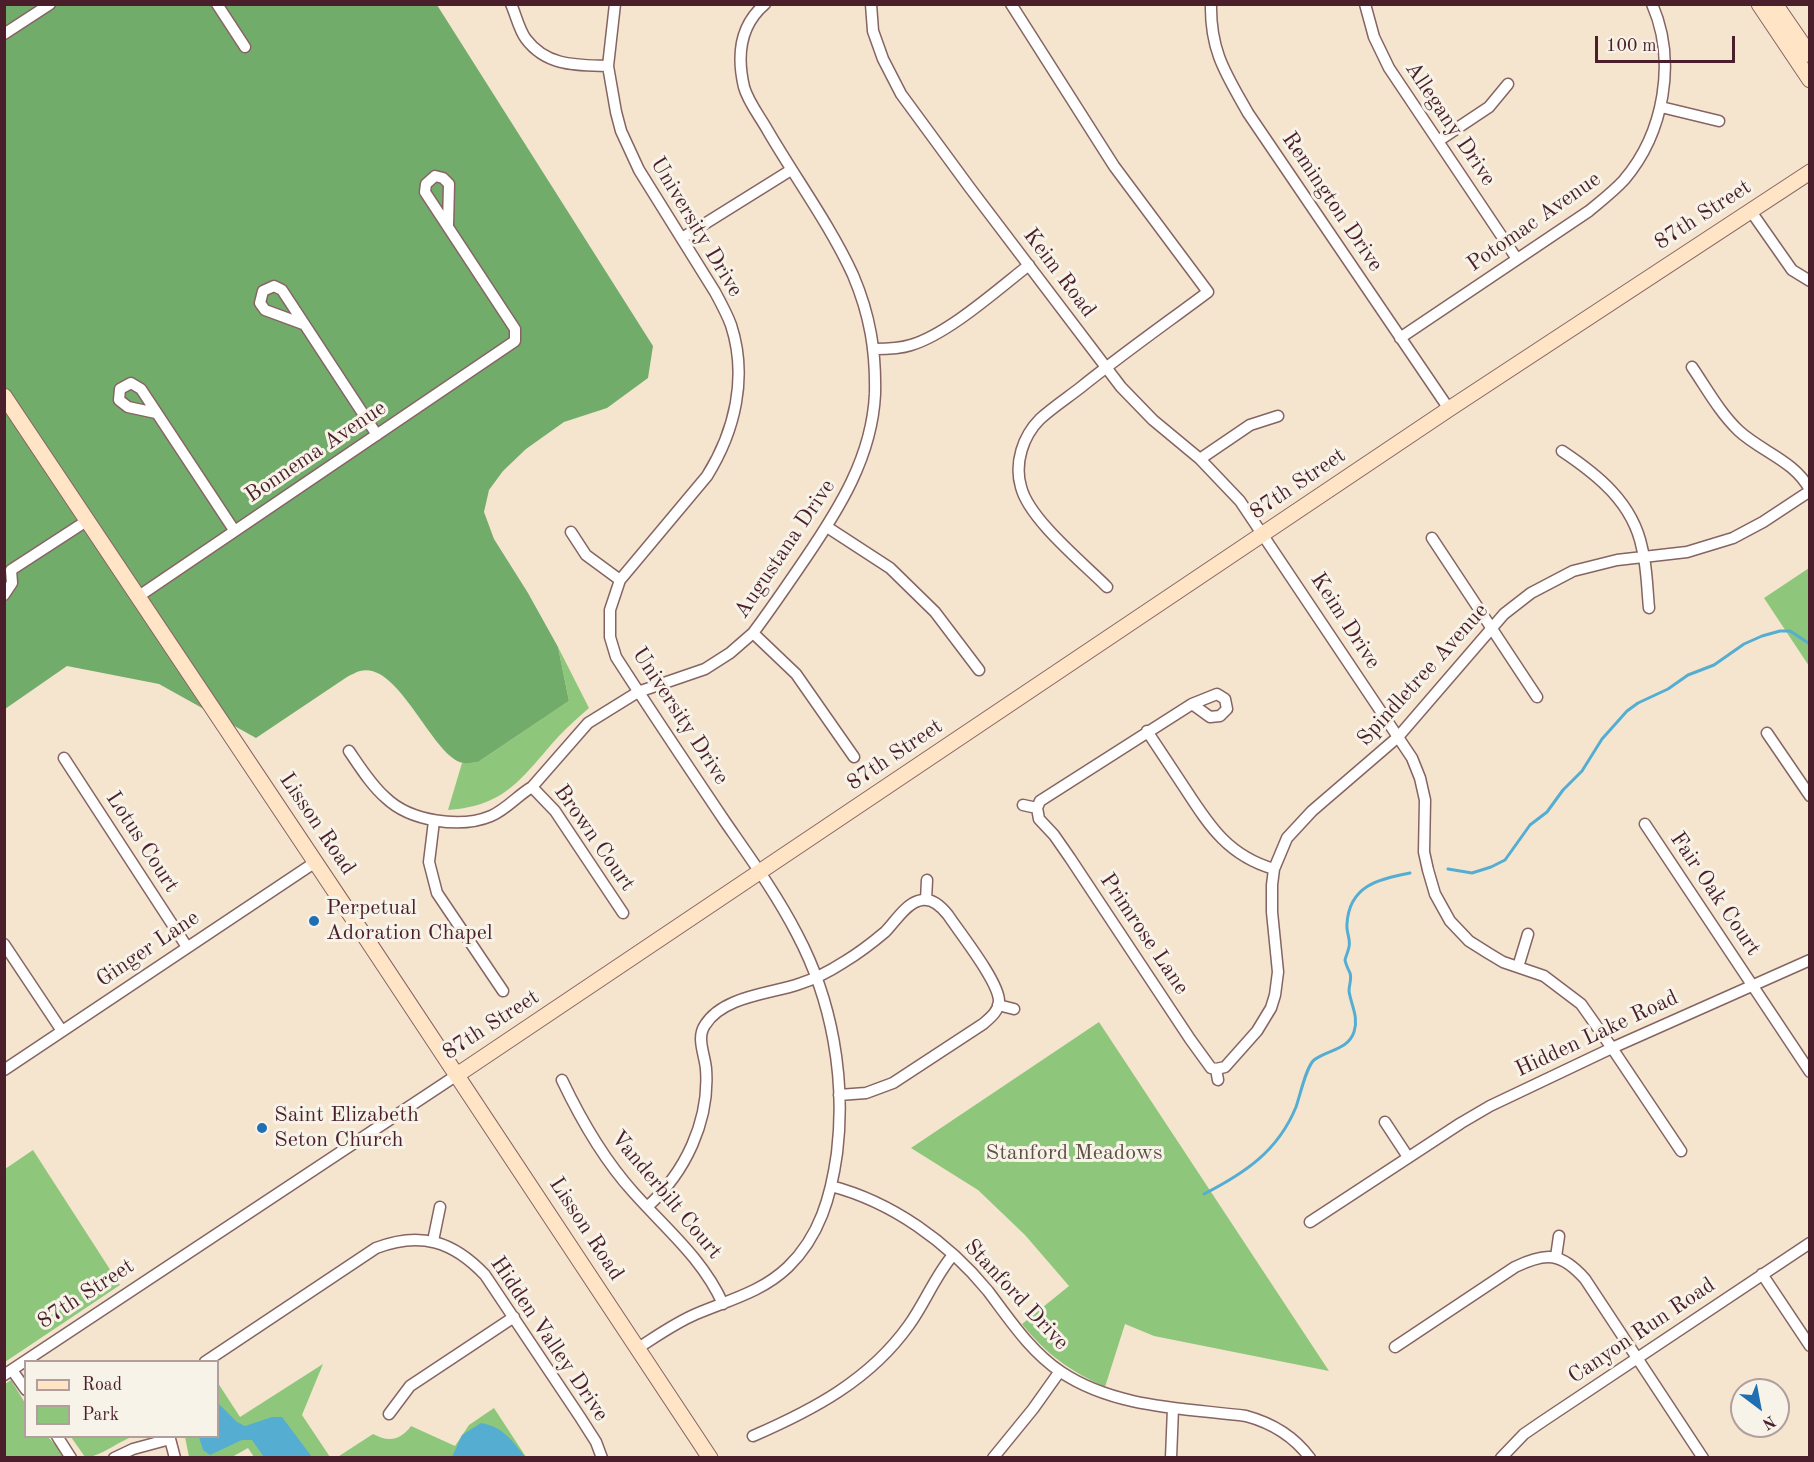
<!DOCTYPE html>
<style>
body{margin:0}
#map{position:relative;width:1814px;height:1462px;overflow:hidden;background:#f5e5cf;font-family:"Old Standard TT",serif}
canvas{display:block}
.frame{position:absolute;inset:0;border:6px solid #4a1f2b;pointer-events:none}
.legend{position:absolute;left:24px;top:1360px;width:195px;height:78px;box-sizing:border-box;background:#f7f3e8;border:2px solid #b29e9c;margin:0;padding:8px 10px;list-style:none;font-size:18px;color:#4a1f2b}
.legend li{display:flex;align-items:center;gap:12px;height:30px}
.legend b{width:30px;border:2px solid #b29e9c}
.north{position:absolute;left:1730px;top:1378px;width:60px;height:60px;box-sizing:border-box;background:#f7f3e8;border:2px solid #b29e9c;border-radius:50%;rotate:148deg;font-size:16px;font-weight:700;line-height:24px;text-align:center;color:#4a1f2b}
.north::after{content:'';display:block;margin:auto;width:21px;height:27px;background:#1f6fb2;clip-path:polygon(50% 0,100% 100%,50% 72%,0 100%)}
.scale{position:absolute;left:1595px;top:36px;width:140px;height:27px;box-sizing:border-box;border:3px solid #4a1f2b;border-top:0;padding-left:8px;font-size:18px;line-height:21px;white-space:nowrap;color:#4a1f2b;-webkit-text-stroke:4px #f7f3e8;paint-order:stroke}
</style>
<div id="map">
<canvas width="1814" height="1462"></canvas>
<div class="frame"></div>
<ul class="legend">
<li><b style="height:8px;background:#ffe4c6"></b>Road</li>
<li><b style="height:16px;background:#8ec77b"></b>Park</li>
</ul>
<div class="north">N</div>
<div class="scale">100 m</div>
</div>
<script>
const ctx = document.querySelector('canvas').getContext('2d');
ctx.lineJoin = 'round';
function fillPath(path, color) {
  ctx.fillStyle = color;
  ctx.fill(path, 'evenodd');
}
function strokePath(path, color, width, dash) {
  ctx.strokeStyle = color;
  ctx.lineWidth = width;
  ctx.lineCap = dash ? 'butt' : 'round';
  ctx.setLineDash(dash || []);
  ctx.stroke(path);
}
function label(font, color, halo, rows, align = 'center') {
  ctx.font = font + ' "Old Standard TT",serif';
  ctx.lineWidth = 6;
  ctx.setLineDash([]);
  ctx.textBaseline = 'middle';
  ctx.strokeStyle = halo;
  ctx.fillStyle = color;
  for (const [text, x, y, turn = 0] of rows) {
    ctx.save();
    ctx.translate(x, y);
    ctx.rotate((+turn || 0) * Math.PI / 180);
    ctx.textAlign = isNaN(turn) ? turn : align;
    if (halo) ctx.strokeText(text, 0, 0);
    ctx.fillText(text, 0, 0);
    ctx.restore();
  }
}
const green = new Path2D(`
 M1809,568v98l-45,-68z
 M558,647l31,61c-11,10 -22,19 -31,29 -36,40 -51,69 -110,73l14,-47 16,-1 91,-61z
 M1099,1022l230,349 -175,-35 -29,-12 -20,63c-35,-16 -59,-33 -83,-63l47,-38 -44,-51 -47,-45 -67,-42z
 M33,1150l87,135 -115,77v-193z
 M323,1364l-21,51 28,42h-76l-6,-9 -16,9h-43l-4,-20 33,-1v-53l22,34z
 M11,1380l14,23 1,33 22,1 19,20 -62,1v-74z
 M494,1408l32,49 -190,1 37,-24c15,8 27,7 38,-8l44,20 14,-21z
 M71,1437h61c-15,5 -33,21 -47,20z`);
const forest = new Path2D(`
 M5,5h432l216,341 -5,32 -41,30 -43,14 -38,27 -23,22 -14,19 -5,22 10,27 34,54 30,54 11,54 -91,61c-5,0 -10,2 -14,1 -31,-4 -65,-103 -104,-92 -4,1 -9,4 -13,6l-91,61 -97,-54 -92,-18 -62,43z`);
const water = new Path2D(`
 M218,1403l19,19 8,4 27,-9h10l30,40h-48l-12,-17h-10l-32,15 -7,-5 -4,-13 19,-1z
 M481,1423c21,3 32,18 44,34h-73l10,-22z`);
const stream = new Path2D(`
 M1448,869l24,4 19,-6 14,-7 25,-35 17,-13 16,-22 19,-19 20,-32 25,-28 11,-8 30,-14 20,-14 26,-10 30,-21 18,-8 18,-5h10l20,13
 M1204,1194c41,-21 74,-43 92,-87 4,-11 10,-40 18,-47 13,-10 34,-10 40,-28 5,-15 -3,-27 -5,-41 0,-6 3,-12 1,-18 -2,-4 -4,-8 -5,-13 1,-4 3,-8 4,-13 2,-7 -3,-15 -2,-23 2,-38 31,-45 63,-51`);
const street = new Path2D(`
 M217,4l28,43
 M511,4c5,11 8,26 15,35 21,28 52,26 82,27
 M615,4l-7,62 8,46 5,19 18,39 76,122c6,11 12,22 16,33 17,52 4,106 -24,151l-87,104 -10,30v27l6,20c36,56 73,111 110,166 25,36 51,72 71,111 35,66 49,144 40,219 -6,43 -17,83 -49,114 -26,25 -59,33 -92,47 -21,9 -39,22 -58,34
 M871,4l2,27 10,28 18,35 69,94 151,199 32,33 47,39 40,42 172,257 8,20 5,22 -1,52 4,18 7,24 15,27 19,20 19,12 15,9 41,14 37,28 31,44 69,103
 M1011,4l103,162 94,126c-43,32 -87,63 -128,96 -13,10 -28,20 -40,31 -17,17 -26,44 -19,68 8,32 61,75 86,100
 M1211,4c-1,47 15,70 37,109l201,296
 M1365,4l9,33 15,31 128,191
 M4,34l46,-30
 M1661,107l58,14
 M1438,141l51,-34 19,-23
 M1750,210l42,60 18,11
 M682,238l109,-68
 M303,324l-38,-14 -5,-7 3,-12 11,-5 8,4 95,145
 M1400,338l189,-127c12,-10 25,-20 35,-31 40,-47 53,-119 28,-176
 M874,349c12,0 25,0 37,-4 37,-11 86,-55 118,-80
 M1692,367c15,22 28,46 47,64 23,21 56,30 71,59
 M156,413l-28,-6 -9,-7 1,-11 11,-6 10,6 93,141
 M1562,451c36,24 71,52 80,97 5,19 5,40 7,60
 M1200,459l50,-34 28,-9
 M827,527l63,41 45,44 44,58
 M571,532l15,23 34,25
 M1432,538l105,159
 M11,570l77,-50
 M4,595l8,-12 -1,-13
 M139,596l376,-255v-12l-90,-137 1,-8 9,-8 8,2 6,6 -1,42
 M753,633l43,41 58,83
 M1192,704l25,-10 8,5 2,10 -7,7 -10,1 -18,-13 -152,97 -3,7 2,11 15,16 16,23 120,181 21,29 5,1 2,11
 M1147,731c13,20 26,39 39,59 24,37 43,66 88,79
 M1767,733l43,63
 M349,751c11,16 22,34 37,47 24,23 74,31 105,18 16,-7 27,-21 41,-29l56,-64 50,-31 67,-23 25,-16 23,-20c18,-24 35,-49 52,-74 34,-50 67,-102 70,-165 1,-43 -5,-79 -22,-119 -23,-50 -57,-96 -85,-144 -7,-13 -20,-29 -24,-44 -7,-30 -5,-61 21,-83
 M64,758l123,189
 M532,787l23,24 68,102
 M1023,805l14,3
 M434,821l-5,41 8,31 66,98
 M1645,824l165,248
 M926,900l1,-20
 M4,944l58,87
 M1518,967l10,-33
 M998,1005l16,4
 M1216,1069l9,-2 32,-36 14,-23 4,-13 3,-23 -6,-60v-27l2,-16 13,-31 25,-27 86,-74 106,-123 27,-21 42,-22 44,-11 70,-8 46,-14 30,-16 47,-31
 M4,1070l310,-207
 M562,1080c19,40 42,80 72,113 32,36 69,66 89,111
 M1385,1122l23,35
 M831,1186c61,16 117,56 157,105 22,29 42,60 73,81 54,36 122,36 185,44 26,7 47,19 64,42
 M647,1207c38,-34 63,-86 59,-138 -1,-14 -10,-31 -1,-44 18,-29 65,-31 94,-41 16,-5 31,-13 45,-22 15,-9 28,-19 41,-30 9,-9 20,-27 33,-31 13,-5 23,5 30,14 12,18 51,67 51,86 0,10 -9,17 -16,23l-90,59 -27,10 -27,2
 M1310,1222l151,-99 29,-17 122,-58 198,-88
 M433,1241l7,-34
 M1556,1257l3,-21
 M1762,1274l48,72
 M1395,1347l120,-80c31,-15 46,-15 70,12l118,179
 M205,1362l171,-114c44,-17 77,-7 109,27l95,142 16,25 6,16
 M12,1370l14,20
 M4,1375l453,-300
 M389,1414l21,-28 104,-69
 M57,1436l14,22
 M753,1436c60,-26 117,-56 156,-111 16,-22 26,-49 44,-70
 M170,1439l5,19
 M114,1458l19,-9 37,-10v-3
 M993,1458l40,-49 27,-38
 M1171,1458l2,-50
 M1501,1458l23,-24 19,-13 267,-178`);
const secondary = new Path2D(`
 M1759,4l51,76
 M1775,4l35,51
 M4,396c237,353 472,707 706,1062
 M457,1075l992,-666 361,-237`);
const markers = [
 [314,921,6,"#1f6fb2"],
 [262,1128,6,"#1f6fb2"]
];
const streetNames = [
 ["Allegany Drive",1450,124,56],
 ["Remington Drive",1332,202,56],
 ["87th Street",1703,215,-33],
 ["Potomac Avenue",1534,222,-35],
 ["University Drive",696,227,59],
 ["Keim Road",1059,273,53],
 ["Bonnema Avenue",316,452,-34],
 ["87th Street",1298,484,-34],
 ["Augustana Drive",785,549,-56],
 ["Keim Drive",1345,621,57],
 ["Spindletree Avenue",1423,675,-48],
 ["University Drive",680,716,57],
 ["87th Street",895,755,-34],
 ["Lisson Road",317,824,56],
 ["Brown Court",594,838,55],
 ["Lotus Court",142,842,57],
 ["Fair Oak Court",1715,894,56],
 ["Primrose Lane",1144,934,56],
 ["Ginger Lane",148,949,-34],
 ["87th Street",491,1025,-33],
 ["Hidden Lake Road",1597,1034,-25],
 ["Vanderbilt Court",666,1195,50],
 ["Lisson Road",586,1229,57],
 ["87th Street",86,1294,-33],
 ["Stanford Drive",1016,1295,47],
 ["Canyon Run Road",1642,1331,-34],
 ["Hidden Valley Drive",549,1339,56]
];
const poiNames = [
 ["Perpetual",326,908],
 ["Adoration Chapel",326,933],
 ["Saint Elizabeth",274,1115],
 ["Seton Church",274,1140]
];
const parkNames = [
 ["Stanford Meadows",1074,1153]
];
fillPath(green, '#8ec77b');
fillPath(forest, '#72ac6b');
fillPath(water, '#55aed2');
strokePath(stream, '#55aed2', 3);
strokePath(street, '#866464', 13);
strokePath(secondary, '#866464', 17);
strokePath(street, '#fff', 10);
strokePath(secondary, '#ffe4c6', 15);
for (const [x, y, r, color] of markers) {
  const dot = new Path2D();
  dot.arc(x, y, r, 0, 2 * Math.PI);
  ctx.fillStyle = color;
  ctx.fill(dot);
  strokePath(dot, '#f7f3e8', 2);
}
label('22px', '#4a1f2b', '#f7f3e8', streetNames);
label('22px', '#4a1f2b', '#f7f3e8', poiNames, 'left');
label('22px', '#5e5143', '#f7f3e8', parkNames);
</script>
